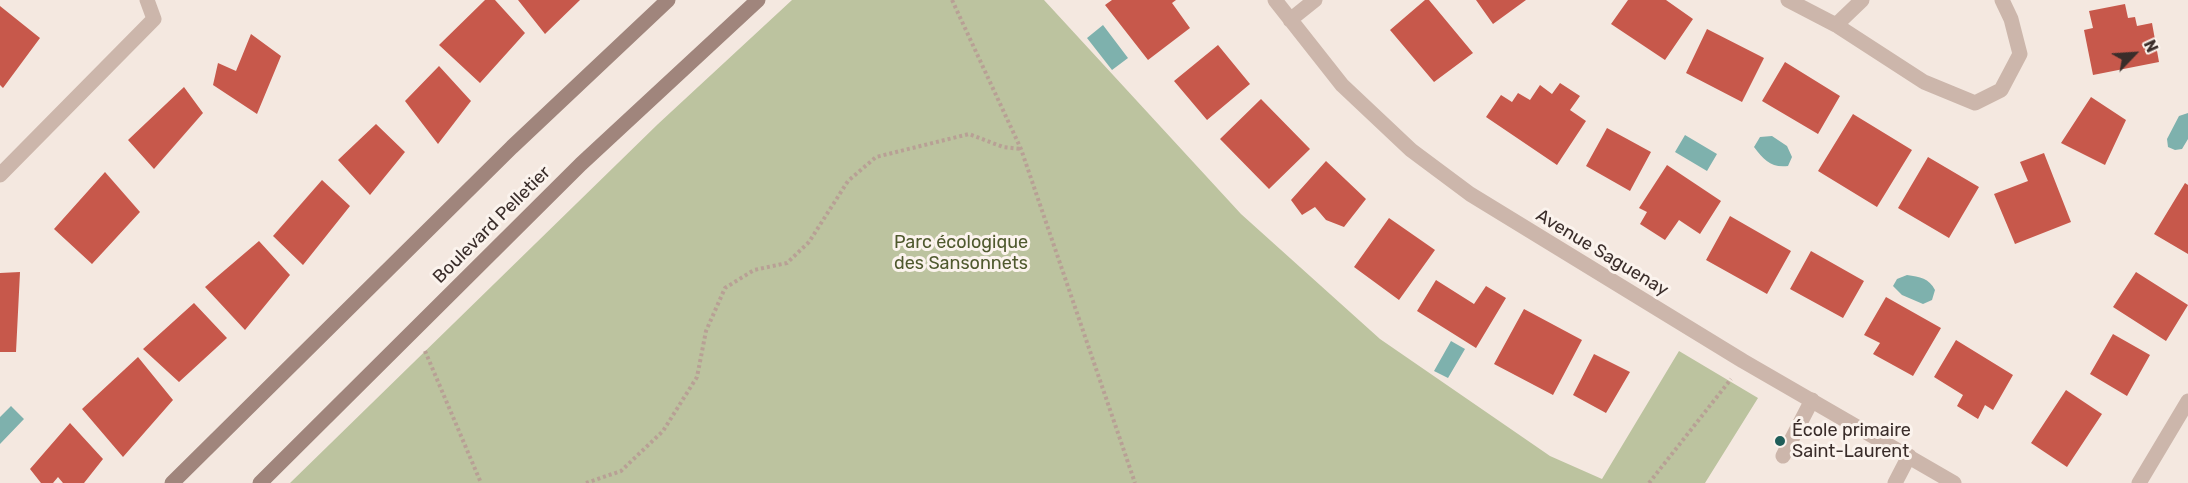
<!DOCTYPE html>
<meta charset="utf-8">
<style>
body{margin:0}
#map{position:relative;width:2188px;height:483px;overflow:hidden;background:#f4e8e0;font-family:Rubik,sans-serif}
canvas{display:block}
.north{position:absolute;left:2104px;top:24px;width:60px;height:60px;-webkit-text-stroke:4px #fbf3ed;paint-order:stroke;rotate:65deg;font-size:16px;font-weight:700;line-height:24px;text-align:center;color:#3a2d2a}
.north::after{content:'';display:block;margin:auto;width:21px;height:27px;background:#3a2d2a;clip-path:polygon(50% 0,100% 100%,50% 72%,0 100%)}
</style>
<div id="map">
<canvas width="2188" height="483"></canvas>
<div class="north">N</div>
</div>
<script>
const ctx = document.querySelector('canvas').getContext('2d');
ctx.lineJoin = 'round';
function fillPath(path, color) {
  ctx.fillStyle = color;
  ctx.fill(path, 'evenodd');
}
function strokePath(path, color, width, dash) {
  ctx.strokeStyle = color;
  ctx.lineWidth = width;
  ctx.lineCap = dash ? 'butt' : 'round';
  ctx.setLineDash(dash || []);
  ctx.stroke(path);
}
function label(font, color, halo, rows, align = 'center') {
  ctx.font = font + ' Rubik,sans-serif';
  ctx.lineWidth = 6;
  ctx.setLineDash([]);
  ctx.textBaseline = 'middle';
  ctx.strokeStyle = halo;
  ctx.fillStyle = color;
  for (const [text, x, y, turn = 0] of rows) {
    ctx.save();
    ctx.translate(x, y);
    ctx.rotate((+turn || 0) * Math.PI / 180);
    ctx.textAlign = isNaN(turn) ? turn : align;
    if (halo) ctx.strokeText(text, 0, 0);
    ctx.fillText(text, 0, 0);
    ctx.restore();
  }
}
const green = new Path2D(`
 M792,0h252l197,214 139,125 170,117 52,23 77,-128 79,47 -53,85h-1415l368,-359z`);
const water = new Path2D(`
 M1103,25l25,33 -16,12 -25,-32z
 M2188,113v26l-6,10 -7,1 -7,-3 -1,-8 12,-23z
 M1685,135l32,19 -10,17 -32,-19z
 M1772,136l15,10 5,11 -4,9c-17,2 -24,-6 -34,-19l6,-10z
 M1907,275c13,2 22,3 28,15l-3,10 -9,4 -21,-9 -9,-9 4,-7z
 M1451,341l14,8 -17,29 -14,-7z
 M11,406l13,13 -24,25v-27z`);
const building = new Path2D(`
 M485,0h10l30,33 -45,50 -41,-38z
 M518,0h62l-35,34z
 M1112,0h64l-4,3 18,25 -42,32 -43,-55z
 M1425,0h4l44,53 -39,29 -44,-52z
 M1476,0h50l-33,24z
 M1628,0h38l27,19 -28,41 -54,-36z
 M2125,4l3,14 7,-1 2,9 15,-3 7,39 -66,13 -9,-45 9,-2 -4,-17z
 M0,6l40,32 -37,50 -3,-3z
 M1707,29l57,29 -22,44 -56,-29z
 M251,34l30,22 -24,58 -44,-29 5,-22 18,8z
 M1218,45l32,39 -43,36 -33,-39z
 M1785,62l55,34 -22,38 -56,-33z
 M439,66l32,35 -33,43 -33,-43z
 M1560,83l20,13 -10,14 16,11 -29,44 -71,-48 15,-22 11,7 6,-9 12,7 10,-15 12,9z
 M184,87l19,26 -49,56 -26,-29z
 M2091,97l35,23 -21,45 -44,-22z
 M1261,99l49,50 -41,40 -49,-50z
 M1853,114l59,36 -35,57 -59,-36z
 M376,124l29,28 -35,43 -32,-35z
 M1607,128l44,24 -21,39 -44,-25z
 M2044,153l27,69 -56,22 -21,-50 34,-13 -8,-19z
 M1928,157l51,30 -30,51 -51,-30z
 M1326,161l40,38 -22,28 -18,-7 -11,-13 -13,8 -11,-15z
 M1667,165l54,36 -21,33 -21,-14 -14,20 -25,-16 7,-12 -8,-4z
 M105,172l35,40 -48,52 -38,-35z
 M322,180l28,26 -47,59 -30,-29z
 M2185,183l3,2v69l-34,-20z
 M1730,216l61,35 -24,43 -61,-34z
 M1389,218l46,32 -36,50 -45,-33z
 M259,241l31,34 -45,55 -40,-43z
 M1811,251l53,30 -21,37 -53,-29z
 M20,272l-4,80h-16v-79z
 M2136,272l52,33 -22,36 -53,-34z
 M1436,280l38,24 12,-18 20,12 -30,50 -59,-37z
 M1886,297l55,31 -28,48 -40,-22 7,-11 -16,-8z
 M194,303l33,35 -48,44 -36,-33z
 M1524,309l58,31 -29,55 -59,-31z
 M2113,334l37,21 -23,41 -37,-22z
 M1956,340l57,35 -20,35 -8,-5 -7,14 -21,-13 6,-11 -29,-18z
 M1594,354l36,18 -24,41 -33,-18z
 M138,357l35,43 -50,57 -41,-48z
 M2066,390l36,24 -35,53 -36,-24z
 M70,423l33,36 -19,24h-21l-5,-6 -5,6h-12l-11,-14z`);
const path = new Path2D(`
 M952,0l69,149 114,334
 M425,351l56,132
 M586,483l35,-12 42,-40 34,-54 9,-46 19,-43 29,-18 33,-7 22,-21 39,-61 28,-24 93,-23 34,13 18,2
 M1649,483l82,-104`);
const lane = new Path2D(`
 M1783,456l29,-56
 M1895,483l14,-27`);
const street = new Path2D(`
 M1275,0l67,85 69,65 59,44 273,167 211,122
 M1788,0l48,25 88,57 51,21 26,-13 19,-36 -9,-35 -9,-19
 M1290,20l25,-20
 M1836,25l26,-25
 M0,175l154,-156 -7,-19
 M2139,483l49,-82`);
const secondary = new Path2D(`
 M172,483l340,-336 156,-147
 M260,483l321,-319 177,-164`);
const markers = [
 [1780,441,6,"#1f5d59"]
];
const streetNames = [
 ["Boulevard Pelletier",492,225,-45],
 ["Avenue Saguenay",1602,253,31]
];
const parkNames = [
 ["Parc écologique",961,243],
 ["des Sansonnets",961,264]
];
const poiNames = [
 ["École primaire",1792,431],
 ["Saint-Laurent",1792,452]
];
fillPath(green, '#bcc39f');
fillPath(water, '#7eb1ad');
fillPath(building, '#c7584b');
strokePath(path, '#b8a095', 4, [3, 3]);
strokePath(lane, '#ccb6ab', 15);
strokePath(street, '#ccb6ab', 15);
strokePath(secondary, '#a0857c', 15);
for (const [x, y, r, color] of markers) {
  const dot = new Path2D();
  dot.arc(x, y, r, 0, 2 * Math.PI);
  ctx.fillStyle = color;
  ctx.fill(dot);
  strokePath(dot, '#fbf3ed', 2);
}
label('18px', '#3a2d2a', '#fbf3ed', streetNames);
label('18px', '#4f592e', '#fbf3ed', parkNames);
label('18px', '#3a2d2a', '#fbf3ed', poiNames, 'left');
</script>
